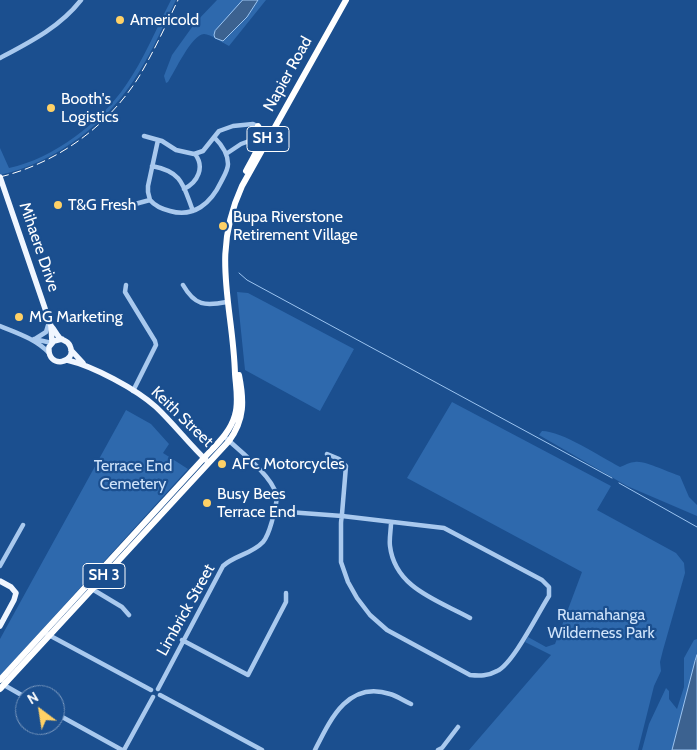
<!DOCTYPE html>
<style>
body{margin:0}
#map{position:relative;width:697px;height:750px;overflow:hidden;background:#1b4f8f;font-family:Cabin,sans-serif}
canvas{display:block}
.north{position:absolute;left:15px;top:685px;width:50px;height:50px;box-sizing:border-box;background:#1b4f8f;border:1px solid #7695bc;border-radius:50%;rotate:329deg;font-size:14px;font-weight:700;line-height:20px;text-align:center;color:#fff}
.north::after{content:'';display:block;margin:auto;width:18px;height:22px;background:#ffd166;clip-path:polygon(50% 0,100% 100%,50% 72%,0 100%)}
</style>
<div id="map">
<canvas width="697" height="750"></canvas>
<div class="north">N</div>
</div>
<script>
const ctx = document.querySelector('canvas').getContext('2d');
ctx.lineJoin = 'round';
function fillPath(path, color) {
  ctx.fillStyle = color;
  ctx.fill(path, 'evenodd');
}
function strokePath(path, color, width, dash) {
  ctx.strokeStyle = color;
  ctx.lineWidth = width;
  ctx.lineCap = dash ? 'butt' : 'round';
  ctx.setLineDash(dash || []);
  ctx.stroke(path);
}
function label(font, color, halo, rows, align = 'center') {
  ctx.font = font + ' Cabin,sans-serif';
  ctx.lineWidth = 4.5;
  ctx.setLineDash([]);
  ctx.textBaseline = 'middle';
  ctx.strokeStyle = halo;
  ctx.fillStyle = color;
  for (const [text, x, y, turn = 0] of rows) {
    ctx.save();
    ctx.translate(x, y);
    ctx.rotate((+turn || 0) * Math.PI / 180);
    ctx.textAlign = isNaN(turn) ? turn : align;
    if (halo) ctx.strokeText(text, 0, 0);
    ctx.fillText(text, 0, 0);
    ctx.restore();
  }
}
const green = new Path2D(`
 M171,0h5c-12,24 -23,50 -37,72 -30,50 -82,90 -139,103v-27l9,20c44,-9 92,-46 117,-83 17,-24 31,-58 45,-85z
 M217,0h49l-37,46c-7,-3 -18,-12 -25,-12 -12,0 -30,39 -36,48l-2,1 -2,-7 8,-21 23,-32z
 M237,292l11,1 106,56 -34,62 -75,-41z
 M452,402l159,84 -14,24 79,43 8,10 1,10 -22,77 -3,12 1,9 -7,15 -16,64h-169l82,-95 -26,-13 3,-5 18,10 9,-3 27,-72 -175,-94z
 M126,410l25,14 18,20 -6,9 25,16 -188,207v-37z
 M542,431c20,0 59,26 78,36 5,-2 10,-5 15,-5 9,-2 35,11 45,14l9,21 8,8v11l-70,-30 -88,-51z
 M697,639v16l-25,95h-30l7,-26 17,-36 3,3v8l8,10 7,-22v-29l10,-18z`);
const water = new Path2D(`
 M243,0h15l-11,17 -24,24 -8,-3 -1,-3 1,-4z
 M697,655v95h-25l23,-89z`);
const stream = new Path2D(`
 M239,273l8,7 365,198
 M619,483l78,44`);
const minor = new Path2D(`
 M0,58c30,-16 60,-31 81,-58
 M144,136l18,5 14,9 18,4 9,-3 16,-20 14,-5 20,-2 18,9
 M226,154l15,-10 11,-4
 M152,166c31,6 31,19 41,45
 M184,189c14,-7 21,-22 11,-35
 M150,200c5,6 12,9 20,11 24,7 41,-8 51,-29 3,-6 7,-12 7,-18 0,-10 -7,-20 -14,-27
 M135,204l15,-4 -2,-8v-6l10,-46
 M126,285l-1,7 30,49 1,4 -23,46
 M183,285c12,21 22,21 44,17
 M0,326c17,7 36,13 49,27
 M34,339l18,4
 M35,339l11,-7 3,-10
 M275,511l67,5 102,12 98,52 7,7v9c-11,17 -36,68 -52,75 -9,5 -17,5 -27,4l-83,-45 -17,-15 -13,-17 -9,-16 -7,-20v-39c0,-3 1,-6 1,-9l4,-48 -7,-7 -12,-5
 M391,523c0,7 -2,16 -1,23 5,42 47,54 80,72
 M0,566l23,-41
 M92,589l30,18 7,8
 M47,634l104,56
 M182,640l66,35 38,-73v-9
 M4,685l21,12
 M158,689l65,-123c12,-11 29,-12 40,-24 5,-6 7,-14 9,-21 2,-9 6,-18 4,-27 -4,-18 -36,-43 -49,-55
 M160,695l102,55
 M55,713l67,37
 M124,750l29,-53
 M315,750c15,-30 33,-70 75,-56 7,2 14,7 21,10
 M438,750l4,-2 16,-21`);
const major = new Path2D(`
 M0,177l51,149 1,16
 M51,326c4,4 6,10 10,13 4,2 7,2 9,7 8,17 -23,24 -21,1l5,-6 8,-2
 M71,350l12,13
 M67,360c26,6 69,29 89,47 18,17 33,37 51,54
 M0,581l11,6 5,6 -2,7 -14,26`);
const highway = new Path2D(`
 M246,171c7,-14 19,-29 12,-45
 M0,680l204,-222c12,-13 26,-25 31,-43 4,-13 1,-28 0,-41 -2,-70 -25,-118 7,-188l104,-186
 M0,689l229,-248c16,-22 15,-41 10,-66`);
const rail = new Path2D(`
 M0,177c57,-14 109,-51 140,-102 14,-24 26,-50 38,-75`);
const markers = [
 [120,20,5,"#ffd166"],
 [51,108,5,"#ffd166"],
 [58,205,5,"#ffd166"],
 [223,226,5,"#ffd166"],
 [19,317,5,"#ffd166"],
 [222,464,5,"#ffd166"],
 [207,503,5,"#ffd166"]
];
const shields = [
 [268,139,42],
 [104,576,42]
];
const shieldNames = [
 ["SH 3",268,139],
 ["SH 3",104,576]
];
const poiNames = [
 ["Americold",130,20],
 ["Booth's",61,99],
 ["Logistics",61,117],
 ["T&G Fresh",68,205],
 ["Bupa Riverstone",233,217],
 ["Retirement Village",233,235],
 ["MG Marketing",29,317],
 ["AFC Motorcycles",232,464],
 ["Busy Bees",217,494],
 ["Terrace End",217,512]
];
const streetNames = [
 ["Napier Road",288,74,-61],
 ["Mihaere Drive",39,247,71],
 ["Keith Street",182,417,44],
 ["Limbrick Street",186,610,-61]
];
const parkNames = [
 ["Terrace End",133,466],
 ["Cemetery",133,484],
 ["Ruamahanga",601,615],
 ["Wilderness Park",601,633]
];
fillPath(green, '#2e69ad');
fillPath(water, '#3c6290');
strokePath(water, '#9cc4f0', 1);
strokePath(stream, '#9cc4f0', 1);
strokePath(minor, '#a9c9ee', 4.5);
strokePath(major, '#f0f6ff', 5.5);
strokePath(highway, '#fff', 6);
strokePath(rail, '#fff', 1, [9, 4]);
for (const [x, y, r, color] of markers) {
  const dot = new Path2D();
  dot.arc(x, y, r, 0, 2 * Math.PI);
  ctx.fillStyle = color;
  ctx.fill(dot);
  strokePath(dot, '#1b4f8f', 2);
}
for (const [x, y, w] of shields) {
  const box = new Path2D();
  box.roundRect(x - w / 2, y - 12.5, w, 25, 4);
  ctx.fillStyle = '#1b4f8f';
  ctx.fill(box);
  strokePath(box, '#fff', 1);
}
label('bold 15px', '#fff', null, shieldNames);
label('16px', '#fff', '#1b4f8f', poiNames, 'left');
label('16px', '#fff', '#1b4f8f', streetNames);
label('16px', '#cfe3fa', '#1b4f8f', parkNames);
</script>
